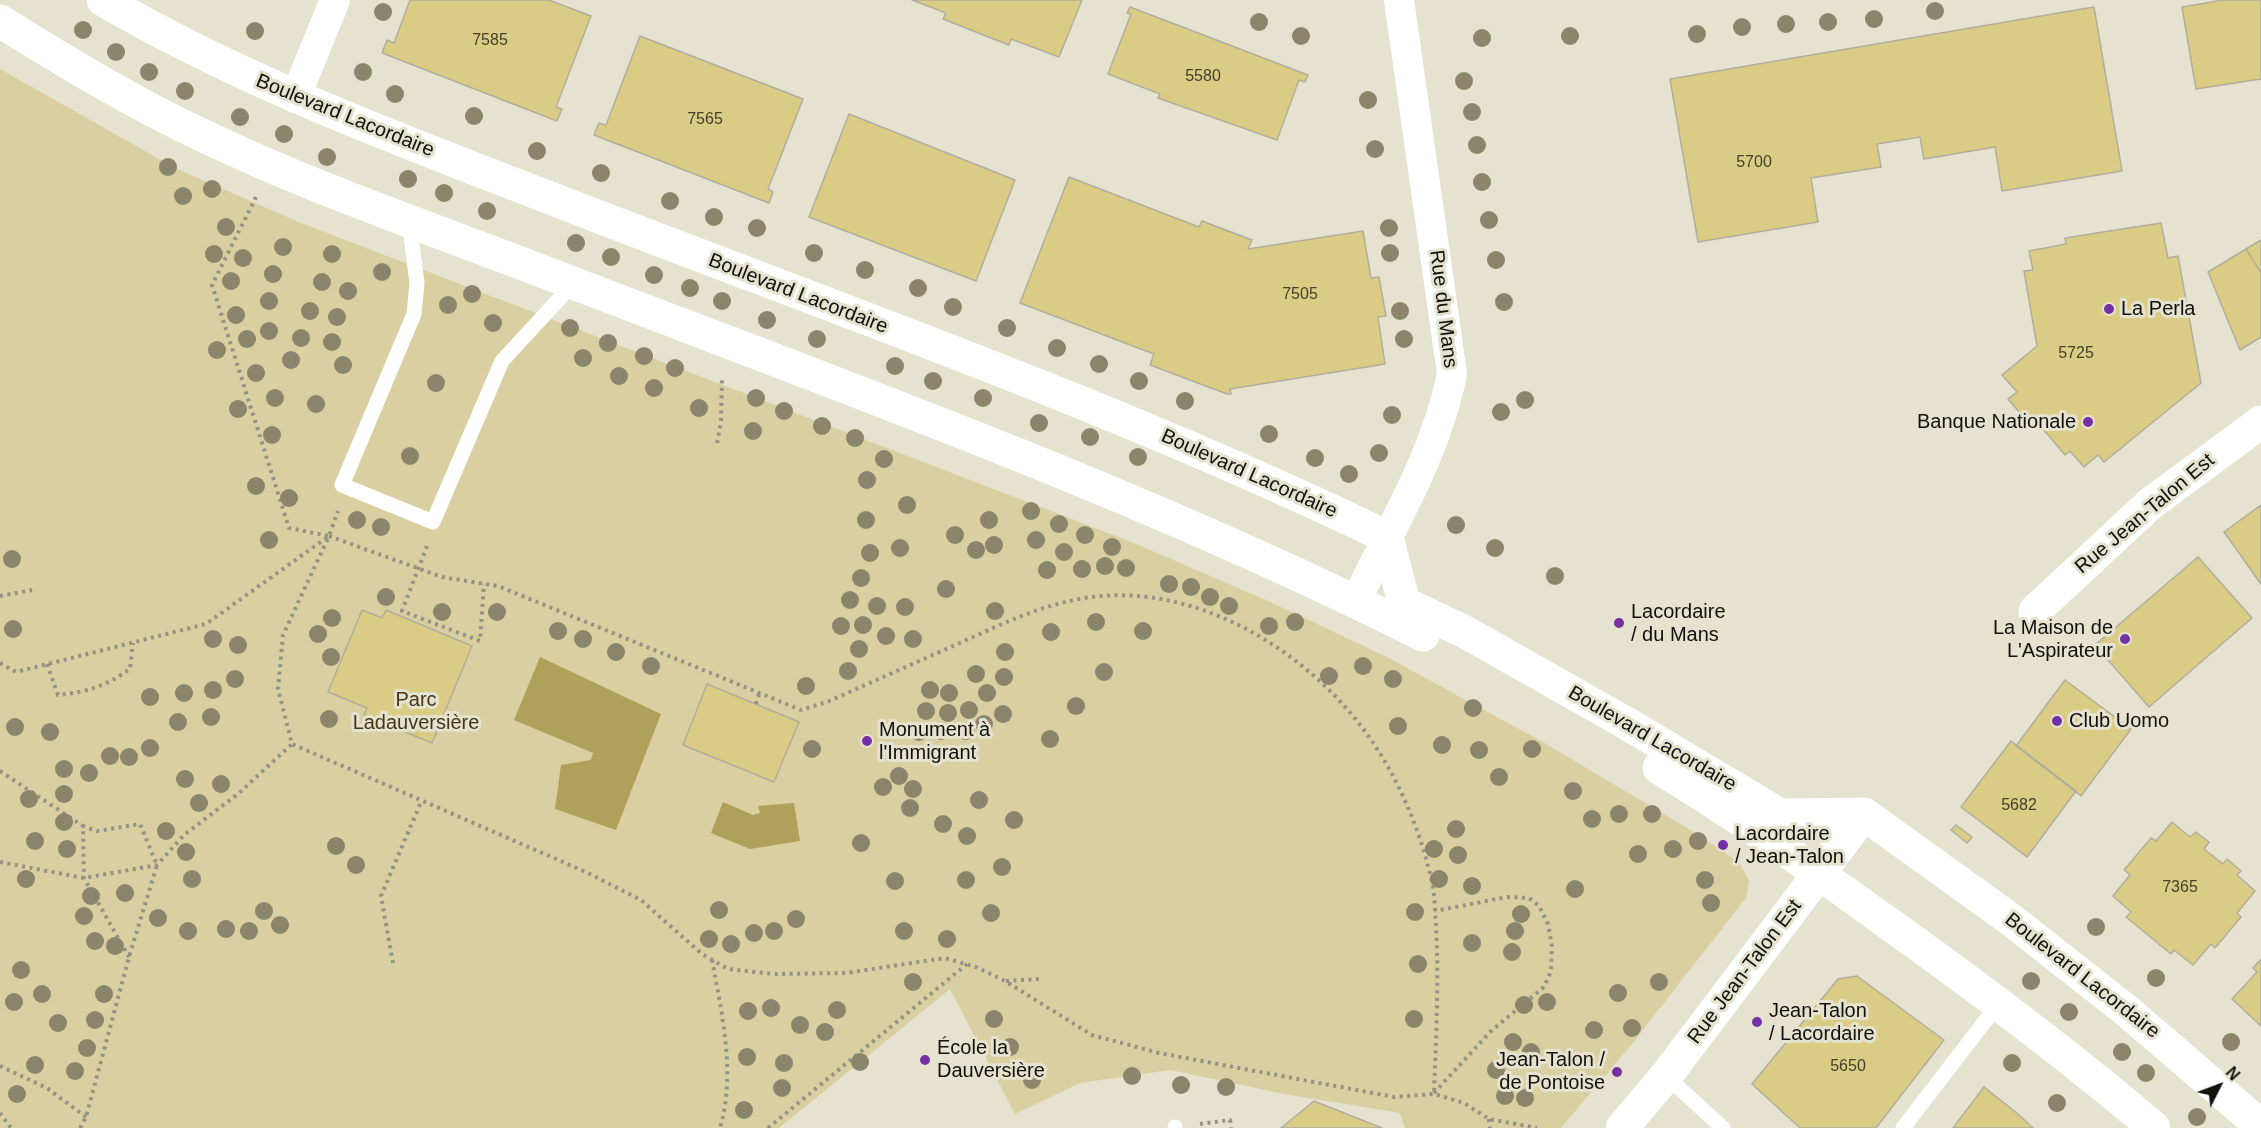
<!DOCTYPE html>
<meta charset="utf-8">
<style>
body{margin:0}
#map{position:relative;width:2261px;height:1128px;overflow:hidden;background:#e5e2d0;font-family:Helvetica,sans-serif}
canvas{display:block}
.north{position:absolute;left:2189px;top:1056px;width:60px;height:60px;-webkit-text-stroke:4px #e5e2d0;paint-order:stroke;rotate:48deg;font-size:16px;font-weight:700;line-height:24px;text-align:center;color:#13110c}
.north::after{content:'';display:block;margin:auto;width:21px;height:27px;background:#13110c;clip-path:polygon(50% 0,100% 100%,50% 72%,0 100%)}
</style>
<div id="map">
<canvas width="2261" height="1128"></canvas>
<div class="north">N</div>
</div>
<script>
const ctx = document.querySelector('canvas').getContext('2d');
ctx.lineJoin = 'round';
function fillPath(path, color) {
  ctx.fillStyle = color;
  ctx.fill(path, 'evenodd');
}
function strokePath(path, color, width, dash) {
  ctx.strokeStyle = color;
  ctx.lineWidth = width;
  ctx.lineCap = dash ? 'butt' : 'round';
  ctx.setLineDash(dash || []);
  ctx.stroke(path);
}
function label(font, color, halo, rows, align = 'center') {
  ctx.font = font + ' Helvetica,sans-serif';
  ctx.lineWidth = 6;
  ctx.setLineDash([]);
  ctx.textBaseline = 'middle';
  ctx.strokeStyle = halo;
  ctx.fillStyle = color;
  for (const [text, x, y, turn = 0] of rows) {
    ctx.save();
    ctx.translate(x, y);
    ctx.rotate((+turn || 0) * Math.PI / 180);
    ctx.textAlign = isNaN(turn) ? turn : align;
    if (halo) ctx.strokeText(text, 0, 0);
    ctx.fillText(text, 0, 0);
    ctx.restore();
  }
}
const green = new Path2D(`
 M0,69l177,100 124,54 828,318 137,59 121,57 154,84 153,91 45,30 10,19 -3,17 -115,147 -70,83h-156l-5,-15 -116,-19 -113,-24 -91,13 -65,31 -65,-125 -171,139h-779z`);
const water = new Path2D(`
 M540,657l121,57 -45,116 -61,-21 6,-44 30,-5 2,-7 -79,-33z
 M723,802l30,13 7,-2 -2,-7 36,-3 6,38 -50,8 -39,-16z`);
const building = new Path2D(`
 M410,0h139l42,16 -35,91 6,2 -5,12 -175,-68 5,-13 7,3z
 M912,0h170l-23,57 -48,-18 -2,6 -66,-26 3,-6z
 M2223,0h38v79l-65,10 -14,-82z
 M1130,7l178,68 -3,7 -6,-2 -22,60 -119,-42 2,-4 -52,-20 23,-60 -4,-1z
 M2094,7l28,164 -120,20 -7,-44 -71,12 -4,-22 -43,7 4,23 -70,11 7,44 -120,20 -28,-163z
 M640,36l163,63 -35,90 5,3 -4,11 -175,-68 5,-12 7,2z
 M849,114l166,66 -39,101 -167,-64z
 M1069,177l130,50 3,-6 50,19 -4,9 115,-18 8,47 8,-1 7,39 -8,1 7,47 -155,25 1,5h-4l-77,-29 4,-11 -134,-51z
 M2161,223l7,35 10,-2 23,127 -97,79 -6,-7 -14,12 -14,-16 -5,4 -28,-33 -5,5 -24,-28 9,-7 -15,-17 35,-29 -13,-75 9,-1 -4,-19 37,-7 -1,-6z
 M2261,240v33l-15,-24z
 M2246,249l15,24v64l-21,13 -32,-78z
 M2261,505v79l-37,-52z
 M2198,557l54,61 -103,89 -54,-62z
 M362,610l20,8 4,-8 86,36 -40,97 -68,-28 3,-7 -39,-16z
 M2065,680l66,49 -50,67 -65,-50z
 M707,684l92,38 -25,60 -91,-37z
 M2011,741l65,50 -49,66 -66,-50z
 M2172,822l18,15 6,-5 13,10 -5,7 19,15 4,-5 14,12 -4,4 18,16 -18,22 4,4 -26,31 -4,-4 -18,21 -19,-15 -3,4 -45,-37 5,-5 -18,-16 17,-21 -6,-5 27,-32 5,3z
 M1956,825l16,12 -5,6 -16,-13z
 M2261,959v67l-29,-27 25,-27 -4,-4z
 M1857,976l87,64 -68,88h-76l-48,-44 86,-105z
 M1984,1087l34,27 15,14h-80z
 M1314,1101l68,27h-101z`);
const path = new Path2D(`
 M256,197l-44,88 77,243 40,8 -46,99 -5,54 14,55 294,128 55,28 61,54 26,15 46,5 72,-1 99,-15 31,9 29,14 87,54 67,18 235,44 40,-3 30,9 25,16 48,9
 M717,443l4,-21 1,-44
 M329,536l113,41 56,9 303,124 26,-8c45,-20 90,-40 135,-60 42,-19 83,-39 130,-45 104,-13 211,51 272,133 33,44 56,99 68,152 3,14 3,30 4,44 3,56 0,112 -2,168
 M427,546l-25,65 78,30 4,-57
 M0,596l32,-6
 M0,663l16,9 190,-48 123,-88 9,-25
 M47,664l11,31c29,-3 48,-9 72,-26l3,-26
 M756,704l3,-10
 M0,771l83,55
 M0,862l84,16 73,-13 27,-30 55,-42 53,-49
 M712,960c10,54 24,114 8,168
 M393,963l-12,-67 40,-94
 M1006,981l33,-2
 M0,1066l47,22 39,29
 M1434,1093l57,-62 53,-44 7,-16 1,-25 -4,-22 -9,-18 -10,-8 -22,-1 -72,14
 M0,1113l11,15
 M1489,1119l1,9
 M1200,1124l30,-4 1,8
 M80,1128l6,-11 43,-160 28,-92 -17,-41 -43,7 -14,-5 1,52 45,79
 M768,1128l199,-164`);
const lane = new Path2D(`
 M409,220l8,63 -3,31 -72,171 91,37 69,-161 72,-78
 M1666,1076l57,52
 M1175,1127v1
 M1903,1128l96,-125`);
const street = new Path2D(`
 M295,98l40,-98
 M1356,601c35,-73 80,-147 96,-227l-53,-374`);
const secondary = new Path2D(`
 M103,0c146,85 303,142 460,203 276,107 557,205 824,334l17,66 63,30 159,90 154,92 84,-1 146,105 117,92 134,115
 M0,21c66,41 133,82 204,115 119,57 246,99 369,147 287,110 576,214 850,352
 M2035,611l115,-107 111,-82
 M1659,768c79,48 154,101 229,155 91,65 181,132 266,205
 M1622,1128l44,-52 198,-262`);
const trees = [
 [1935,11],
 [383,12],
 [1874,19],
 [1259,22],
 [1828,22],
 [1786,24],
 [1742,27],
 [83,30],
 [255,31],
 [1697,34],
 [1301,36],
 [1570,36],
 [1482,38],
 [116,52],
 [149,72],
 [363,72],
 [1464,81],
 [185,91],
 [395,94],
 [1368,100],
 [1472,112],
 [474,116],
 [240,117],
 [284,134],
 [1477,145],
 [1375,149],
 [537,151],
 [327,157],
 [168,167],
 [601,173],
 [408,179],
 [1482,182],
 [212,189],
 [444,193],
 [183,196],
 [670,201],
 [487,211],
 [714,217],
 [1489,220],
 [226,227],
 [757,228],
 [1389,228],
 [576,243],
 [283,247],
 [814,253],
 [1390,253],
 [214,254],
 [332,254],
 [611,257],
 [243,258],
 [1496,260],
 [865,270],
 [382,272],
 [273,274],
 [654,275],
 [231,281],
 [322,282],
 [690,288],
 [918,288],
 [348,291],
 [472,294],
 [269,301],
 [722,301],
 [1504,302],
 [448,305],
 [953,307],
 [310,311],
 [1400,311],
 [236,315],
 [337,317],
 [767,320],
 [493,323],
 [570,328],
 [1007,328],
 [269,331],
 [301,338],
 [247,339],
 [817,339],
 [1404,339],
 [332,342],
 [608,343],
 [1057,348],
 [217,350],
 [644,356],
 [583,358],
 [291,360],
 [1099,364],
 [343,365],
 [895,366],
 [675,368],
 [256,373],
 [619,376],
 [933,381],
 [1139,381],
 [436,383],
 [654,388],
 [275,398],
 [756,398],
 [983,398],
 [1525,400],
 [1185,401],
 [316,404],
 [699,408],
 [238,409],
 [784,411],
 [1501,412],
 [1392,415],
 [1039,423],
 [822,426],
 [753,431],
 [1269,434],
 [272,435],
 [1090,437],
 [855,438],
 [1379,453],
 [410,456],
 [1138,457],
 [1315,458],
 [884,459],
 [1349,474],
 [867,480],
 [256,486],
 [289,498],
 [907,505],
 [1031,511],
 [357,520],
 [866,520],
 [989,520],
 [1059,524],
 [1456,525],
 [381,527],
 [955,535],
 [1085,535],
 [269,540],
 [1036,540],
 [994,545],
 [1112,547],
 [900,548],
 [1495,548],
 [976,550],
 [1064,552],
 [870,553],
 [12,559],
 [1105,566],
 [1126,568],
 [1082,569],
 [1047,570],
 [1555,576],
 [861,578],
 [1169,584],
 [1191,587],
 [946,589],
 [386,597],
 [1210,597],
 [850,600],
 [877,606],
 [1229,606],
 [905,607],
 [995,611],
 [442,612],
 [497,612],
 [332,618],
 [1096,622],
 [1295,622],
 [863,625],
 [841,626],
 [1269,626],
 [13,629],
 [558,631],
 [1143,631],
 [1051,632],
 [318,634],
 [886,636],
 [213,639],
 [583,639],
 [913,639],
 [238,645],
 [859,649],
 [616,652],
 [1005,652],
 [331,657],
 [651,666],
 [1363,666],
 [848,671],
 [1104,672],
 [976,674],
 [1329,676],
 [1004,677],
 [235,679],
 [1393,679],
 [806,686],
 [213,690],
 [930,690],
 [184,693],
 [949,693],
 [987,693],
 [150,697],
 [1076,706],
 [1473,708],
 [969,710],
 [926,711],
 [948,713],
 [1003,714],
 [211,717],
 [329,719],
 [178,722],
 [984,724],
 [1398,726],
 [15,727],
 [941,731],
 [966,731],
 [50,732],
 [919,732],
 [1050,739],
 [1442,745],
 [150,748],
 [812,749],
 [1532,749],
 [1479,750],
 [110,756],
 [129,757],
 [64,769],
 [89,773],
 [899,776],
 [1499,777],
 [185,779],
 [221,784],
 [883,787],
 [913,789],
 [1573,791],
 [64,794],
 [29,799],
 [979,800],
 [199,803],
 [910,808],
 [1619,814],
 [1652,814],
 [1592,819],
 [1014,820],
 [64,822],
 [943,824],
 [1456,829],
 [166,831],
 [967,836],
 [35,841],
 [1698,841],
 [861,843],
 [336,846],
 [67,849],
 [1434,849],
 [1673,849],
 [186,852],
 [1638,854],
 [1458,855],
 [356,865],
 [1002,867],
 [26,879],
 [192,879],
 [1439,879],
 [966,880],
 [1705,880],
 [895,881],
 [1472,886],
 [1575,889],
 [125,893],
 [91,896],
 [1711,903],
 [719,910],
 [264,911],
 [1415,912],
 [991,913],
 [1521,914],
 [84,916],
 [158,918],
 [796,919],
 [280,925],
 [2096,927],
 [226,929],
 [188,931],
 [249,931],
 [774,931],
 [904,931],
 [1515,931],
 [754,933],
 [709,939],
 [947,939],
 [95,941],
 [1472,943],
 [731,944],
 [115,946],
 [1512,952],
 [1418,964],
 [21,970],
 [2156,978],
 [2031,981],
 [913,982],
 [1659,982],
 [1618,993],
 [42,994],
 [104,994],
 [14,1002],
 [1547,1002],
 [1524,1005],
 [771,1008],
 [837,1010],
 [748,1011],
 [2069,1012],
 [994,1019],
 [1414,1019],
 [95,1020],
 [58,1023],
 [800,1025],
 [1632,1028],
 [1594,1030],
 [825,1032],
 [1513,1042],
 [2231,1042],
 [1010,1047],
 [87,1048],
 [1531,1052],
 [2122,1052],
 [747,1057],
 [860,1062],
 [784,1063],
 [2012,1063],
 [35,1065],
 [1496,1070],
 [75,1071],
 [2146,1073],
 [1132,1076],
 [1032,1080],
 [1181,1085],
 [1226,1087],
 [782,1088],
 [17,1094],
 [1505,1096],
 [1525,1098],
 [2057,1103],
 [744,1110],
 [2197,1117]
];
const markers = [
 [2109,309,6,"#7530a4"],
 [2088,422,6,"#7530a4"],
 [1619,623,6,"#7530a4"],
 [2125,639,6,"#7530a4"],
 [2057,721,6,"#7530a4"],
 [867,741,6,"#7530a4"],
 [1723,845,6,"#7530a4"],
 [1757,1022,6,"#7530a4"],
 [925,1060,6,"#7530a4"],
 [1617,1072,6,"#7530a4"]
];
const numberNames = [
 ["7585",490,41],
 ["5580",1203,77],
 ["7565",705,120],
 ["5700",1754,163],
 ["7505",1300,295],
 ["5725",2076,354],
 ["5682",2019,806],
 ["7365",2180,888],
 ["5650",1848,1067]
];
const streetNames = [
 ["Boulevard Lacordaire",345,116,22],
 ["Boulevard Lacordaire",798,294,21],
 ["Rue du Mans",1443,309,83],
 ["Boulevard Lacordaire",1249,474,24],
 ["Rue Jean-Talon Est",2145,514,-40],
 ["Boulevard Lacordaire",1652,739,30],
 ["Rue Jean-Talon Est",1745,972,-53],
 ["Boulevard Lacordaire",2082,976,38]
];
const poiNames = [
 ["La Perla",2121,309],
 ["Banque Nationale",2076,422,"right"],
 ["Lacordaire",1631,612],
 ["/ du Mans",1631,635],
 ["La Maison de",2113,628,"right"],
 ["L'Aspirateur",2113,651,"right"],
 ["Club Uomo",2069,721],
 ["Monument à",879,730],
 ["l'Immigrant",879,753],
 ["Lacordaire",1735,834],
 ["/ Jean-Talon",1735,857],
 ["Jean-Talon",1769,1011],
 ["/ Lacordaire",1769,1034],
 ["École la",937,1048],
 ["Dauversière",937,1071],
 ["Jean-Talon /",1605,1060,"right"],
 ["de Pontoise",1605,1083,"right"]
];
const parkNames = [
 ["Parc",416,700],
 ["Ladauversière",416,723]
];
fillPath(green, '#d9cfa1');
fillPath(water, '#afa05a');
fillPath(building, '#dbcc85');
strokePath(building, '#b1ae9d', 1.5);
strokePath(path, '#959285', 4, [3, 4.5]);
strokePath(lane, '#fff', 15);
strokePath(street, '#fff', 30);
strokePath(secondary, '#fff', 33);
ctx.fillStyle = '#8a856b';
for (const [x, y] of trees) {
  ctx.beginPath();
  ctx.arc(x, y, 9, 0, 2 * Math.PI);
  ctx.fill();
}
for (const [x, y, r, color] of markers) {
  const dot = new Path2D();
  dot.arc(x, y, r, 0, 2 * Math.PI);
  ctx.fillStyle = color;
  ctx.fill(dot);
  strokePath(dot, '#e5e2d0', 2);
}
label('16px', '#45402a', null, numberNames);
label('20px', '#13110c', '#e5e2d0', streetNames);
label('20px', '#13110c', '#e5e2d0', poiNames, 'left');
label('20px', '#403919', '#e5e2d0', parkNames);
</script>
